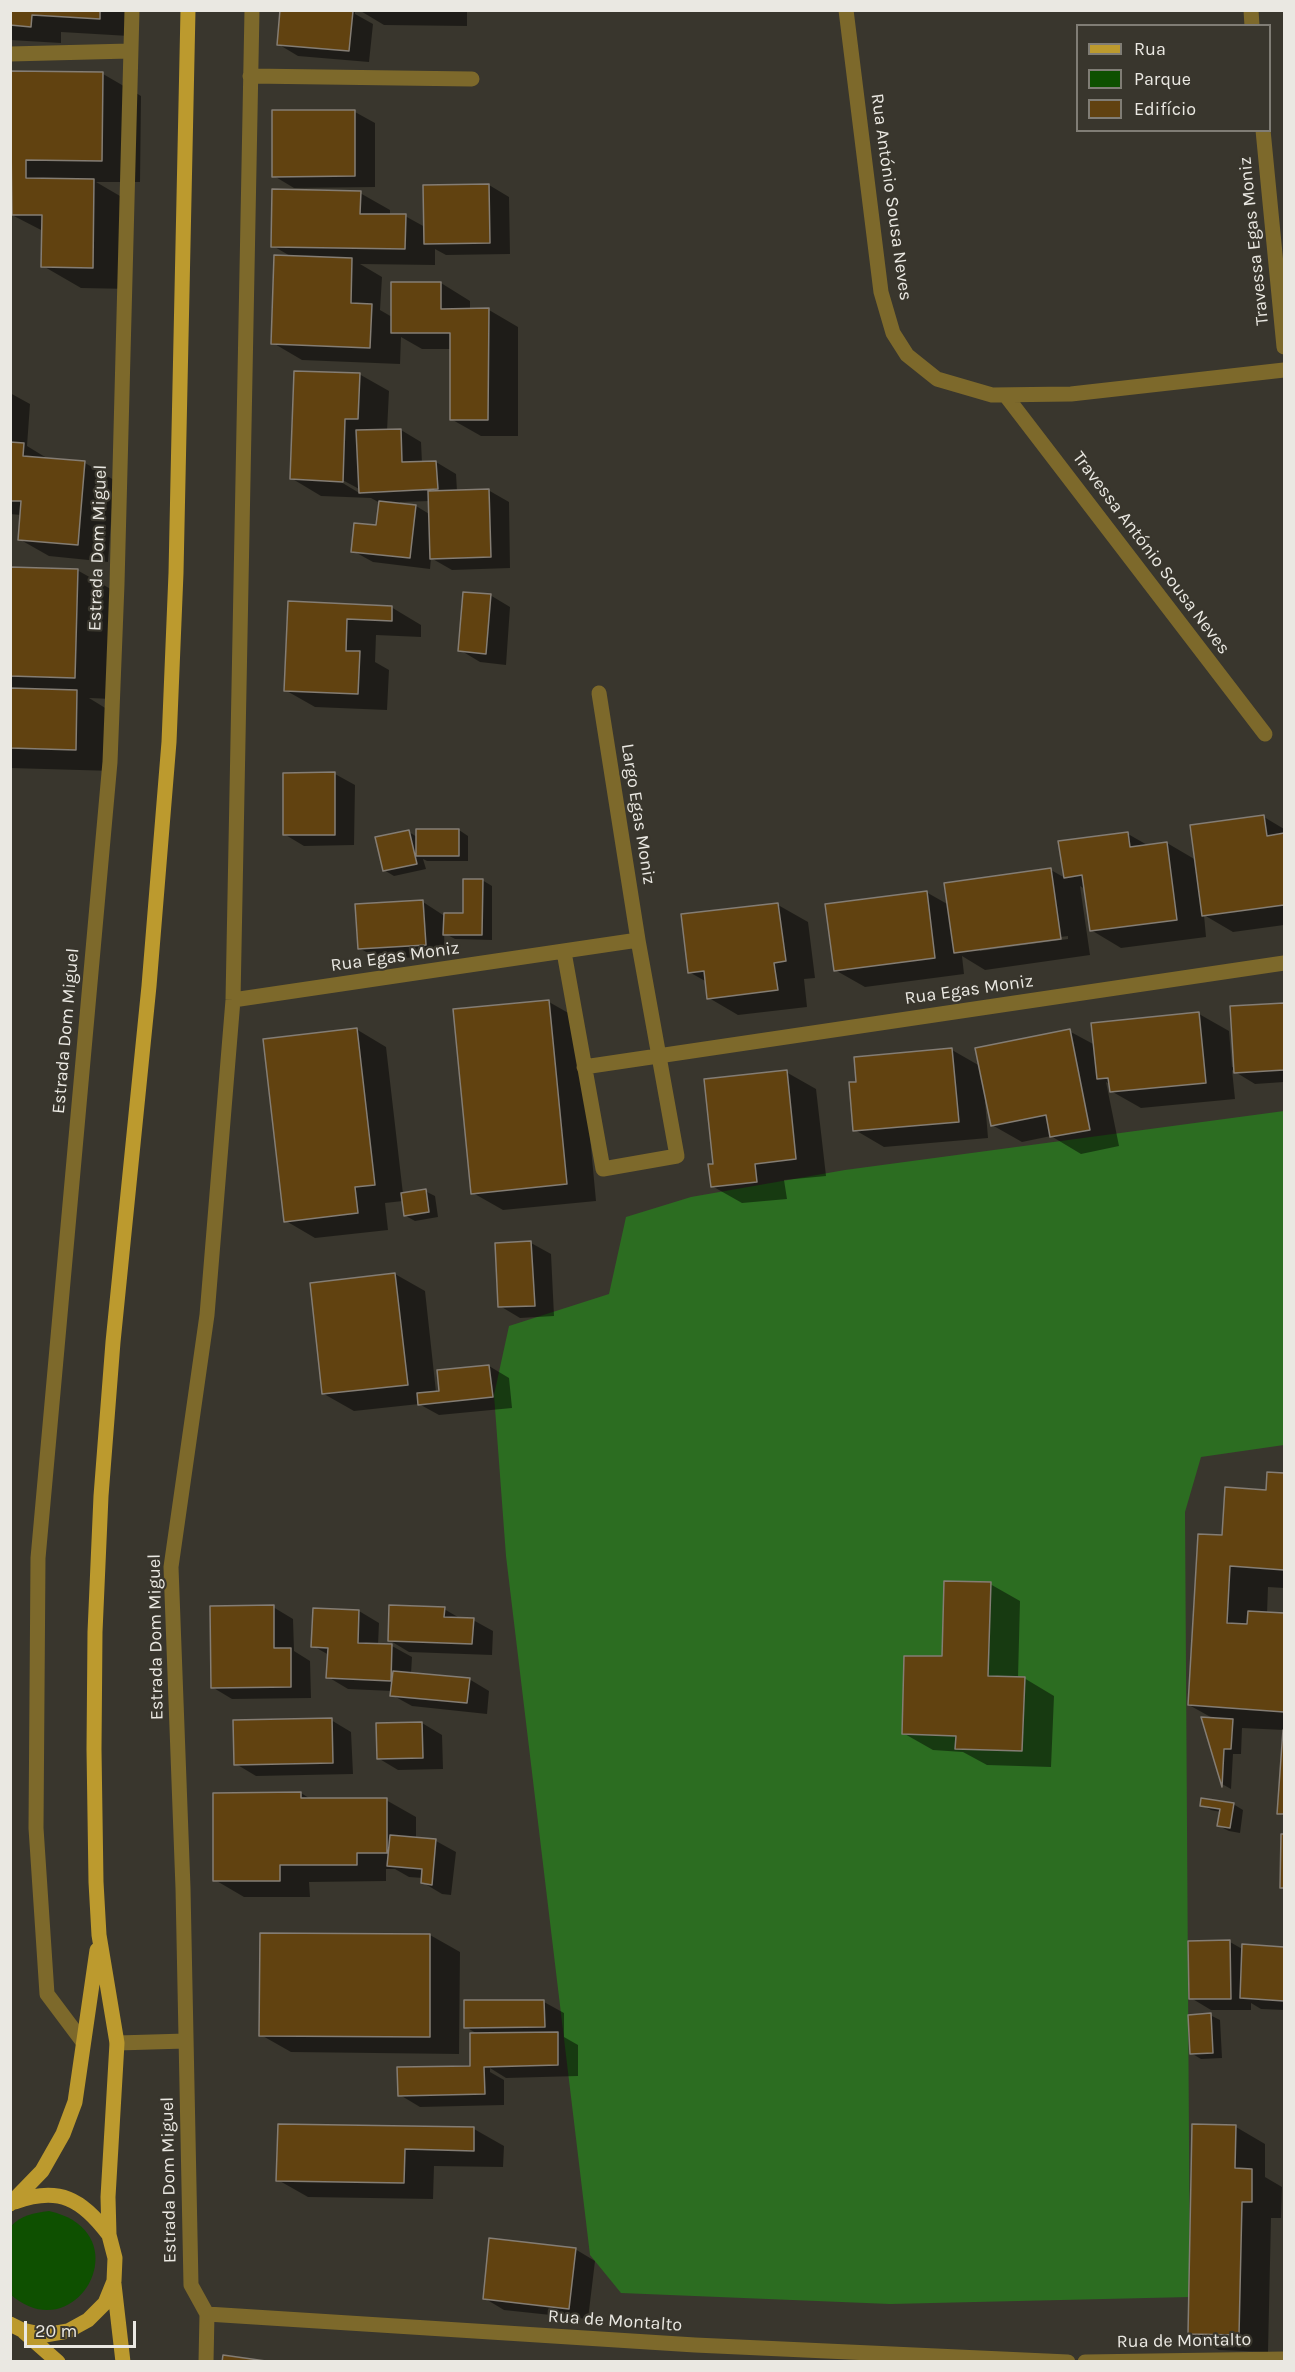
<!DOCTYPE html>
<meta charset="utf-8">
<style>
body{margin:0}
#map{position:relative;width:1295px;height:2372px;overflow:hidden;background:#39362d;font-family:Karla,sans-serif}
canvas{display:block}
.frame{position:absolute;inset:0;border:12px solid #eae8e2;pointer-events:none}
.legend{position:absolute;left:1076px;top:24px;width:195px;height:108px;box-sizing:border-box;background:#39362d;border:2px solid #807d75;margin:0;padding:8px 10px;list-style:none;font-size:18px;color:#eae8e2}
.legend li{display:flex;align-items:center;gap:12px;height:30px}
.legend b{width:30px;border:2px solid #807d75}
.scale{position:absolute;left:24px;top:2321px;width:112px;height:27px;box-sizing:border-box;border:3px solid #eae8e2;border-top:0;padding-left:8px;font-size:18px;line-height:21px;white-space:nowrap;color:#eae8e2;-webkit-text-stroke:4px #39362d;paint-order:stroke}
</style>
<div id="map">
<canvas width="1295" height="2372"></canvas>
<div class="frame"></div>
<ul class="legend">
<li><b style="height:8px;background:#bc9a2e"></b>Rua</li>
<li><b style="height:16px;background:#0e5000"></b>Parque</li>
<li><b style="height:16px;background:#614210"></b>Edifício</li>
</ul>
<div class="scale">20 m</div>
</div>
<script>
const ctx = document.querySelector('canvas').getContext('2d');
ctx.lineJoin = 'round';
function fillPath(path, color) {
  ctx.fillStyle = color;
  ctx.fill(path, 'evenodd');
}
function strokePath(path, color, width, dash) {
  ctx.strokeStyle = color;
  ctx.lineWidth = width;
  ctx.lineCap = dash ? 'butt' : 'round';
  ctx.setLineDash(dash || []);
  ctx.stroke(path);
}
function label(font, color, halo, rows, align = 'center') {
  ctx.font = font + ' Karla,sans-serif';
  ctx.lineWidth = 4.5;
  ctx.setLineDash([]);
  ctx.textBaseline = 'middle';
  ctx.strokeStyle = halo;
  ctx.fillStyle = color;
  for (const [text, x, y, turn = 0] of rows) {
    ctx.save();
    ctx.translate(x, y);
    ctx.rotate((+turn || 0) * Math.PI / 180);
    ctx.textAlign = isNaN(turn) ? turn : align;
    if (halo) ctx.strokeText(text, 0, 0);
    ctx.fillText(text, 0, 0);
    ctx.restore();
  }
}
const green = new Path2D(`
 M49,2211c94,21 27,142 -39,83l1,-68c11,-11 22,-13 38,-15z`);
const forest = new Path2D(`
 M1284,1111v334l-83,12 -16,55 5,785 -300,7 -269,-11 -31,-38 -84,-699 -12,-161 15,-69 100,-32 17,-77 65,-20 154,-27z`);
const shadow = new Path2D(`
 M10,10h120l-1,26 -68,-4v11l-51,-3z
 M281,10h74v4l18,10 -4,38 -71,-6 -20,-12z
 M359,10h108v16l-83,-1z
 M10,72l93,2 38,22 -1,86h-44l36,21 -1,86 -50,-1 -38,-22v-35l-33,-17z
 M355,112l20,11v64l-81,1 -20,-12z
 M489,185l20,12 1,57 -64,1 -11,-6v16l-75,-1 22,13 -2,33 12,7 49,-34 29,18v9h19l29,17v109h-37l-30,-17 1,-70h-30l-21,-12 -1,27 -98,-4 -29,-17 19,-86 -19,-11 87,-53 30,17v6h15l20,11z
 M359,374l30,17 -2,40 14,-1 20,12 1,21 14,-1 20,12 1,17 31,-1 21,12 1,66 -58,2 -21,-12 -1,11 -57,-7 -20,-11 25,-24 2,-24 -9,-5 -50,-2 -30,-18zM337,477l24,13v4l-25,-15zM430,501l1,14 -15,-9 -16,-2v-2z
 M10,393l20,11 -3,42 23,14 35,3 29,17 -6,82 -59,-6 -30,-17 2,-24 -11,-1z
 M10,569l67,1 39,22 -3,107 -24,-1 26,16 -1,57 -104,-3z
 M490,595l20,12 -4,58 -26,-3 -20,-12z
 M289,603l102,4 30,18v12l-45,-2 -1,27 14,8 -2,40 -72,-3 -30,-17z
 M335,774l20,11 -1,60 -50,1 -20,-12z
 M1264,817l20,12v96l-51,7 -29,-17 2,22 -85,11 -30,-18 -6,-41 -5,-3 10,69 -105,15 -23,-14 2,18 -99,13 -30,-17 91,-78 23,13 102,-35 14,8 -5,-36 68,-8 21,12 18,-3 29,17zM1068,936v3l-88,12v-3z
 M459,830l9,6v25h-41l-4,-2 3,10 -32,7 -10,-6 25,-38 8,5z
 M482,880l10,6v54l-37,-1 -11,-6 1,23 -66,3 -20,-11 64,-46 20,13h21z
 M778,905l30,17 7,56 -11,1 3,28 -69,8 -29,-17 -2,-16 -18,-10z
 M549,1002l30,17 17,182 -93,9 -30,-17z
 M1284,1004v78l-29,2 -23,-14 3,29 -94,9 -30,-17v-6l-5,-3 13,64 -38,8 -30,-18 -29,6 -30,-17 -5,-24h-2l3,37 -104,9 -29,-17 3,-47 94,-33 28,16 89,-35 26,14 104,-31 30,17 3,36h3l-4,-60z
 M356,1029l30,18 17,147 22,-3 10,5 3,21 -23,4 -9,-5 -3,-15 -18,2 3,27 -73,8 -29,-17z
 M786,1072l30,17 10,87 -42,4 3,19 -45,4 -30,-17 2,-21z
 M531,1243l20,11 3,62 -34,2 -20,-12z
 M395,1274l30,17 11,101 53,-26 20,12 3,30 -73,7 -20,-11 -65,7 -30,-17z
 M1269,1474l15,1v113l-16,-1 -1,27 17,1v201l-5,-3 5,-83 -42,-2 -1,26h-8l-2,35 -9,-5 -19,-65 13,1 -27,-15 35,-169 44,-45z
 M990,1584l30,17 -2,77h6l30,18 -3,71 -64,-2 -24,-13 -30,-2 -30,-17 40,-75z
 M273,1607l20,12 1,32 16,10 1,37 -79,1 -20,-12z
 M314,1609l45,2 20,12 -1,22 14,1 20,11 -1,17 58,5 20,12 -2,23 -75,-8 -20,-11v-4l-44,-2 -20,-12 1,-22 -16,-9z
 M444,1609l19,11h10l20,11 -1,24 -83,-3 -20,-12z
 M331,1720l20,12 2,42 -97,2 -20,-12z
 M422,1723l20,12 1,34 -45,1 -20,-12z
 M301,1793l11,7h74l30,17v22l20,2 20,11 -5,43 -9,-1 -20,-12 1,-4 -14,-1 -14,-8h-9v12l-77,1 1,15h-66l-29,-17 -1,-86z
 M1233,1804l10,6 -3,23 -11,-2 -10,-5 2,-14 -10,-2 -9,-5z
 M1283,1836h1v52l-2,-1z
 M430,1935l30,17 -1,102 -168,-2 -30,-17z
 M1230,1942l14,8v-4l40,2v62l-23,-1 -10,-6v7h-40l-20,-12z
 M544,2002l20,11v24l14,8v31l-72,2 -16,-10v4l14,8v25l-84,2 -20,-12 72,-28 7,-32 -13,-8z
 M1210,2015l10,5 2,38 -21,1 -10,-6z
 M1236,2127l29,17v33l17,10 -1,31h-10l-3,134 -49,-2 -30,-17z
 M474,2129l30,17 -1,21 -69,-1 -1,33 -125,-2 -30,-17z
 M575,2249l20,12 -7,58 -84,-9 -20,-12z`);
const building = new Path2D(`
 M10,10h90v9l-68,-4 -1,12 -21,-2z
 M280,10l73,1 -4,40 -72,-6z
 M10,71l93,1 -1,89 -76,-1v18l68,1 -1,89 -52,-1 1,-52h-30z
 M272,110h83v66l-83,1z
 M489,184l1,59 -66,1 -1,-59z
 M272,189l89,2 -1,23h46l-1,35 -134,-2z
 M274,255l78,3 -1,45 21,1 -2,44 -99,-4z
 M391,282h50v27l48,-1 -1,112h-38v-87h-59z
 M294,371l66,2 -2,46h-13l-2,63 -53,-3z
 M401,429l1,33 34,-1 2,28 -79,4 -3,-63z
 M10,442l14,1 -1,13 62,5 -7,84 -60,-5 3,-39h-11z
 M489,489l2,68 -61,2 -2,-68z
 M379,501l37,4 -6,53 -59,-6 3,-29 22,2z
 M10,567l68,2 -3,109 -65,-2z
 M463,592l28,2 -5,60 -28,-3z
 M288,601l104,5v15l-45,-2 -1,32h14l-2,43 -74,-3z
 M10,688l67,2 -1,60 -66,-2z
 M335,772v63h-52v-62z
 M1264,815l3,21 17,-3v72l-82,11 -12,-91z
 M416,829h43v27h-43z
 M409,830l8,34 -34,7 -8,-34z
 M1128,832l2,15 37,-5 10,78 -87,11 -8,-56 -18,3 -6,-37z
 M1051,868l10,71 -107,14 -10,-70z
 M463,879h20l-1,56h-39l1,-22h19z
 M927,891l8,67 -101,13 -9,-67z
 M423,900l3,45 -68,4 -3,-45z
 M778,903l8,58 -12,2 4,27 -71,9 -3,-28 -16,2 -7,-59z
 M549,1000l18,184 -96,10 -18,-185z
 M1284,1003v67l-50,3 -4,-67z
 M1199,1012l7,71 -96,9 -2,-14 -11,1 -6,-56z
 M357,1028l18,157 -20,2 3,26 -74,9 -21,-183z
 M1070,1029l20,101 -40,7 -4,-22 -55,11 -16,-78z
 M952,1048l7,74 -106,9 -4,-49h7l-2,-25z
 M787,1070l9,89 -41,5 2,18 -46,5 -3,-23h5l-9,-85z
 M426,1189l3,23 -25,4 -3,-23z
 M531,1241l4,65 -37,1 -3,-64z
 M395,1273l13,112 -86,9 -12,-111z
 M489,1365l4,32 -75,8 -1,-12 22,-2 -2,-21z
 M1267,1472l17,1v97l-54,-4 -3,57 20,1 1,-13 36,2v99l-96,-7 10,-171 24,1 3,-48 41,3z
 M944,1581l47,1 -3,94 37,1 -3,74 -67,-2 1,-13 -54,-2 2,-78h38z
 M274,1605v43h17v39l-80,1 -1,-82z
 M389,1605l56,2 -1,10 30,1 -2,26 -84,-3z
 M313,1608l46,2 -1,33 34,1 -1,37 -65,-3 2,-30 -17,-1z
 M393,1671l77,7 -3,25 -77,-7z
 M1201,1717l32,2 -2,30h-7l-2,38z
 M332,1718l1,45 -99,2 -1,-45z
 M422,1722l1,36 -46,1 -1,-36z
 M1283,1730h1v84h-7z
 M301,1792v6h86v55h-30v12h-77v16h-67v-88z
 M1201,1798l33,5 -4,25 -13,-2 3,-17 -20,-3z
 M1281,1834h3v54h-4z
 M390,1835l46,4 -4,46 -11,-2 1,-14 -35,-3z
 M260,1933l170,1v103l-171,-1z
 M1230,1940l1,59h-42l-1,-58z
 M1242,1944l42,3v54l-44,-3z
 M464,2000h80l1,27 -81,1z
 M1211,2013l2,40 -23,1 -2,-39z
 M558,2032v33l-74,2 1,27 -87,2 -1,-29 73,-1v-33z
 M278,2124l196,3v24l-69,-2 -1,34 -128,-2z
 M1192,2124l44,1 -1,43 17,1v33h-10l-3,133 -51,-1z
 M489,2238l87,10 -7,61 -86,-10z
 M223,2355l50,7h-51z`);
const minor = new Path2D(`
 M846,10l35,282 12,41 14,22 30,24 55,16 79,-1 213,-24
 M1251,10l1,16
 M10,54l120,-3
 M250,76l222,3
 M1263,130l21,217
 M1006,396l259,338
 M599,693l39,247
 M233,1000l405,-60 39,216 -74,13 -39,-217
 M584,1067l700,-104
 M83,2042l-36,-48 -11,-166 2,-270 72,-796 7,-178 15,-574
 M117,2043l69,-2
 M207,2314l-16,-29 -8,-397 -12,-321 36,-252 26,-315 19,-990
 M206,2362l1,-48 488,31 373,17
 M1085,2362l199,-3`);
const major = new Path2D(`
 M15,2202c44,-16 67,-3 94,33
 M10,2204l32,-33 21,-37 12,-32 22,-152
 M114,2284l9,78
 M10,2324l12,6 23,5 23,-4 20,-11 17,-17 9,-22 1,-23 -6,-23 -1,-38 9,-154 -18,-108 -3,-53 -2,-133 1,-117 6,-136 12,-154 36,-356 20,-244 7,-169 12,-563
 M24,2332l34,30`);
const streetNames = [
 ["Rua António Sousa Neves",891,197,82],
 ["Travessa Egas Moniz",1254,241,-96],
 ["Estrada Dom Miguel",98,548,-88],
 ["Travessa António Sousa Neves",1151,553,53],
 ["Largo Egas Moniz",638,814,81],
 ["Rua Egas Moniz",395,957,-8],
 ["Rua Egas Moniz",969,990,-8],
 ["Estrada Dom Miguel",66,1031,-85],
 ["Estrada Dom Miguel",156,1637,-91],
 ["Estrada Dom Miguel",169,2180,-91],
 ["Rua de Montalto",615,2321,4],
 ["Rua de Montalto",1184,2341,-1]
];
fillPath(green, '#0e5000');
fillPath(forest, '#2c6d21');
fillPath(shadow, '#0007');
fillPath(building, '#614210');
strokePath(building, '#847d74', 1.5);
strokePath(minor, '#7d692b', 15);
strokePath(major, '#bc9a2e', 15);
label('18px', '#eae8e2', '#39362d', streetNames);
</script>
